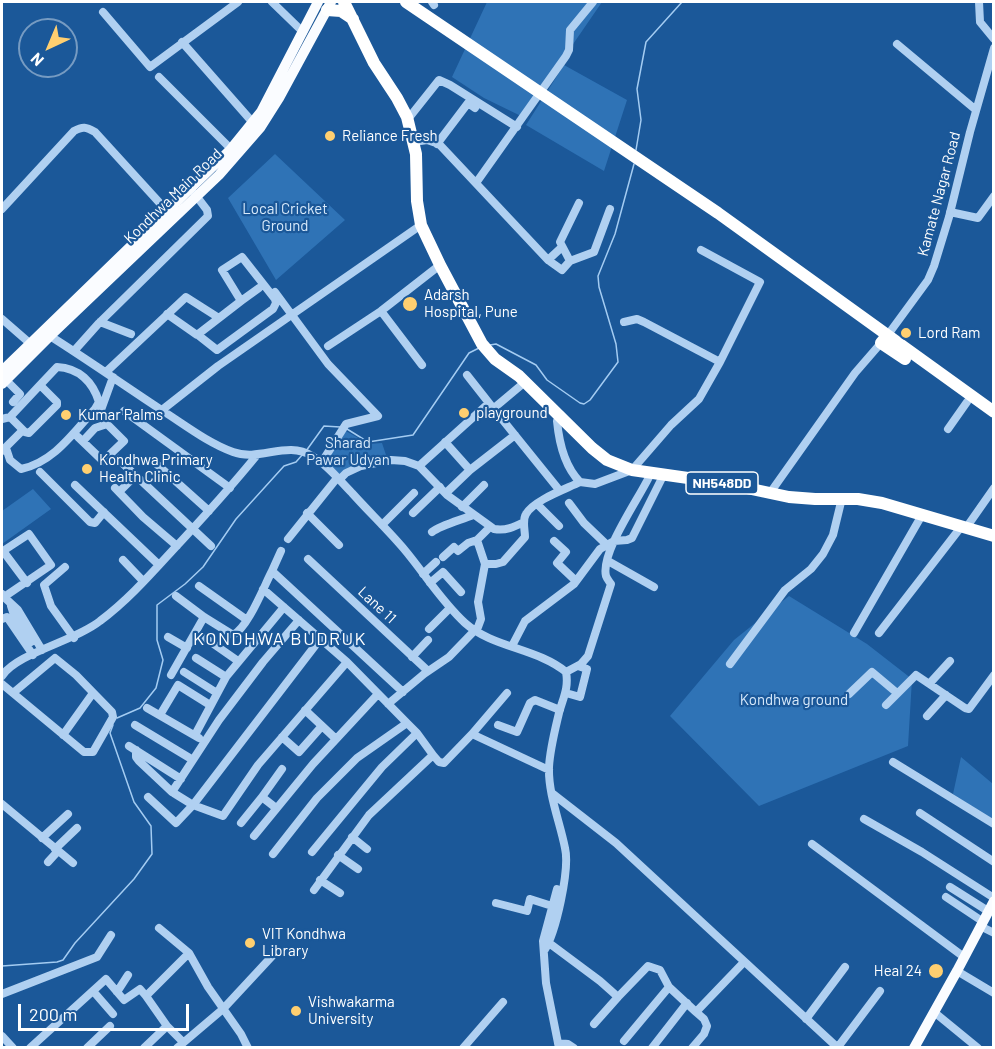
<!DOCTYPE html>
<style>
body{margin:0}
#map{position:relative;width:995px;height:1049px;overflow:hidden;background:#1b5899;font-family:Barlow,sans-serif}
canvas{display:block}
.frame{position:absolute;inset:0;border:3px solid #fff;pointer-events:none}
.north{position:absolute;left:18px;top:18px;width:60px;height:60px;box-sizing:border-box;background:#1b5899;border:2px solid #769bc2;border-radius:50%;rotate:224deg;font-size:16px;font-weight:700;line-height:24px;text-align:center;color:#fff}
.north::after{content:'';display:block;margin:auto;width:21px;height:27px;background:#ffcf70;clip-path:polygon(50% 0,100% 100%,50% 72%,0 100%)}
.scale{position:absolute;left:18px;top:1004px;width:171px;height:27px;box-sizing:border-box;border:3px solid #fff;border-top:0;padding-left:8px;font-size:18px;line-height:21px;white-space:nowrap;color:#fff;-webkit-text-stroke:4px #1b5899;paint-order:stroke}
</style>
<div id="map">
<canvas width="995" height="1049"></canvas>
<div class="frame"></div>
<div class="north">N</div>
<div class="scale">200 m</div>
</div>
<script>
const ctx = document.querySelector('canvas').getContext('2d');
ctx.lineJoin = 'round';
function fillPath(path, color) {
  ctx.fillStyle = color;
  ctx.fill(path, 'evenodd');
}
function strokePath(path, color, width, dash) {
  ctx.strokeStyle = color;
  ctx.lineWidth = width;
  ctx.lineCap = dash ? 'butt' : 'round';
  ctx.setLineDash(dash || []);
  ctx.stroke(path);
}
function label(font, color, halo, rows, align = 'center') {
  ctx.font = font + ' Barlow,sans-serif';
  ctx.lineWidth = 4.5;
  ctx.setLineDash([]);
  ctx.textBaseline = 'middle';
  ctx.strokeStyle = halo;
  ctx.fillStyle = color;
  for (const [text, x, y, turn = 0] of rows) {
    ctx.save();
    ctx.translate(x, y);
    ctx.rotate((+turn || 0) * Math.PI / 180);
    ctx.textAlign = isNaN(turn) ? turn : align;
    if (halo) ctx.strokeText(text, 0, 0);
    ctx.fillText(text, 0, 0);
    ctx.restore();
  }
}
const green = new Path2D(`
 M487,2h115l-79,115 -39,-19 -32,-21z
 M564,65l63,35 -23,71 -78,-46z
 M275,154l70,66 -69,60 -48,-82z
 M344,430l25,14 13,-1 5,15 -48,20 -18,-19z
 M33,489l18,20 -49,35v-33z
 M789,596l78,48 45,35 -4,67 -149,60 -89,-90 64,-76z
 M961,757l32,27v38l-40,-28z`);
const stream = new Path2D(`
 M636,150l5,-30 -4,-31 9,-47 36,-40
 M490,345l6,-1 40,21 11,15 33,23 4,1 6,-4 28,-38 -2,-18 -17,-57 -1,-11 17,-42 19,-70
 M347,429l21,13 45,-7 56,-82 10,-5
 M306,451l18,-25 16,1
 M117,718l23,-10 16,-20 7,-28 -6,-20v-35l28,-21 18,-17 33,-48 48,-53 12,-4 7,-8
 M2,966l55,-4 6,-2 12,-17 59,-64 18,-25 -1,-28 -17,-24 -24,-69 3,-8`);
const minor = new Path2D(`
 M272,2l31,30
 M432,2l2,3
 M979,2l1,20 14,17
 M103,12l47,55 88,-65
 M182,42l73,83
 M897,44l79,66
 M159,77l72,72
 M408,119l31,-39 11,5 67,42
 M414,142l13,-2 12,4 109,116 14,10 8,-9 24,-9 16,-43
 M437,144l31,-41 7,5
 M476,183l90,-127 3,-6 1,-20 23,-28
 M2,209l72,-78c9,-5 12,-4 21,1l72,79
 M950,212l28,6 16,-22
 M701,250l59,32 -40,80
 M548,260l14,-13
 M570,261l-10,-19 19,-39
 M275,292l53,72 50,52 -32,8 -24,38
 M241,301l18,-13
 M381,311l41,54
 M167,314l30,21 22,-17
 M2,319l31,27
 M100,322l31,12
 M50,336c38,24 75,50 113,75 22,14 45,32 70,41 27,10 54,-12 79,4 16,9 27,24 40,37 17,19 36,37 52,56 21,25 37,52 61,74 28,25 72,25 101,49
 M887,336l41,-56 6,-14 15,-49 21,-85 24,-84
 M328,346l53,-35 59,-46
 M74,351l25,-28 109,-107 -1,-6 -13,-17
 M106,372l80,-75 33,21 22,-17 -19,-31 20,-13 33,42 1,4 -3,6 -56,41 -19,-15
 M467,375l22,28
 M6,380l14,14 -7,8
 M494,408l31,-26
 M101,410l12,-33
 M162,410l56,-44 203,-141
 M124,411l106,77
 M561,415l-4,6c2,21 7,45 23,61l15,2 37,-14 39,-45 28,-26 21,-37 -76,-40 -7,-3 -13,3
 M2,419l8,-2 30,-32 17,17v3l-28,28 -4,-1 -15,-15
 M948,429l19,-27
 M78,437l25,24 21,-20 -17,-17 -12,4 -12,13
 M445,442l25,28
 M6,448l4,12 11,9c33,-7 52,-36 74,-60l4,-7c-6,-20 -20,-34 -42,-35l-17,18
 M2,451l21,-21
 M118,459l93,87
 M152,460l57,51
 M419,466l70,-63 71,88
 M40,472l50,50 5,1 9,-11
 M339,480l7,-7 15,-7 30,-6 14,1 14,5 28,29 47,34c12,2 20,-2 30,-7
 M75,485l84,80
 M115,488l28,29 34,29
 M119,492l16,-16
 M446,493l24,-23 45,-35
 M770,493l85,-120 26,-30
 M569,503l15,20 23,22
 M537,504l22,22
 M462,507l22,-22
 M307,513l32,32
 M413,513l27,-26
 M382,525l32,-32
 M966,528l28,-40
 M432,532c9,-7 29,-12 41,-17
 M288,539l49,-61
 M554,541l12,11 -9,11 19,18
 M2,553l1,-2 24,32
 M443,557l11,-10 4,4 10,-8 9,-3
 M308,559l120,112
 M123,560l20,21
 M608,561l46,26
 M485,564l-8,-24 13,-13
 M65,567l-21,18 7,21 23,32
 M272,571l9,-20
 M423,574l13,-12
 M430,583l13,-11 18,20
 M199,586l48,34
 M263,589l84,73 60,61
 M2,594l2,3 47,-32 -22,-31 -26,17
 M176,596l28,21 29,18c15,-7 31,-49 39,-64l131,121
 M4,597l14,13 24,40
 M11,606l3,9 17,27
 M2,619l5,-2 26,38
 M429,629l21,-21
 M854,633l68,-118
 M879,633l82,-106
 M168,637l19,11
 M205,638l33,23
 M321,638l-128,167 30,11 35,-51 89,-103
 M512,646l13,-25 49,-37 26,-35 14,-8 13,-1 5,-2 32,-64
 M412,657l16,-17
 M196,658l30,19
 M730,664l55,-74 26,-21 12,-15 10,-19 9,-37
 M184,672l33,21
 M566,672l15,-8 7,-8 23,-72c-2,-3 -4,-5 -5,-8 -6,-24 35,-80 45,-103
 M171,675l33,-58
 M2,676c15,-23 73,-35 98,-55 27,-20 50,-46 72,-70 30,-32 58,-63 85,-96
 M930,683l20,-22
 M2,684l82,68h9l20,-35 -1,-5 -36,-37 -21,-17 -42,35
 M566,693l14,4 7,-28 -9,-3
 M849,694l23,-22 25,21
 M388,704l36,-30 25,-17 29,-30 3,-8 -3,-17 7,-38h11l7,-2 22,-25c0,-7 -3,-17 1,-23 8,-14 40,-25 54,-32
 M886,705l30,-30 49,33 4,1 25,-34
 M147,708l52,30
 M305,710l31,29
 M160,715l18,-30 32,20
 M927,716l19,-21
 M135,725l58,35
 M498,725l19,7 13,-29 5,-3 25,10
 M472,734l35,-41
 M63,735l30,-42
 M195,735l31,-58 58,-70
 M282,737l17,15 23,-26
 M129,746l52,33
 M136,750v7l3,4 33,31
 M433,755l6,7 5,1 28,-29 77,36
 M893,762l101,62
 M553,794l63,49 222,205
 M148,797l28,26 17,-18 -21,-13 47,-72 44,-58 36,-42
 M2,804l71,59
 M276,808l-14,-11 20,-28
 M920,813l74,49
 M864,819l58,33 72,46
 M241,823l21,-26
 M254,836l59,-72 65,-70
 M352,837l15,12
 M42,838l26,-24
 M812,844l152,113
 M55,849l22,-21
 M312,852l70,-85 35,-34
 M273,854l44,-56 40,-40 50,-35 10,10 16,22 -64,60 -55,75
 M338,855l20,14
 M48,862l10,-11
 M320,880l20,13
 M950,887l38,24
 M557,889l-14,52 3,42 13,65
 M946,897l36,24
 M496,903l31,8 3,-12 22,7
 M980,926l14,7
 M159,928l30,25 19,34 33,47 7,14
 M544,942l5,1 51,38 18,16 30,-31 12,4 9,17
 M544,951c12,-18 26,-82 21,-103 -5,-26 -17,-54 -16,-81 1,-18 6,-37 10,-54 4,-15 10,-25 7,-41
 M957,971l37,22
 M93,991l20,23
 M117,992l11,-17
 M2,994l95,-37 14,-22
 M934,1012l44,36
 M806,1019l39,-52
 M594,1024l24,-27
 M167,1026l16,16
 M2,1036l11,12
 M624,1041l45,-54 27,25 48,-50
 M558,1043l10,1 6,4
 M838,1047l42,-56
 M30,1048l76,-69 18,21 16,-11 6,7
 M87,1048l23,-22
 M144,1048l23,-22 -21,-30 43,-43
 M177,1048l46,-39 52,-56
 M463,1048l40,-46
 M652,1048l35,-45
 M692,1048l12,-14 3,-8 -3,-7 -8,-7`);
const major = new Path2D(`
 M2,371l229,-222 30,-37 57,-110
 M2,384l48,-48 169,-161 41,-47 19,-30 52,-96
 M914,1048l43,-77 37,-70`);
const highway = new Path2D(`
 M344,2l30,61 23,35 10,19 9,37 1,47 4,24 19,40 42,79 13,15 24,17 73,72 15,12 25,10 91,13 66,14 26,2h43l24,4 112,33
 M406,2l312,211 276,199
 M327,10l14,1 12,8
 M887,336l-6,7 24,16`);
const markers = [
 [330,136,6,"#ffcf70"],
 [410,304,8,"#ffcf70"],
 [906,333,6,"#ffcf70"],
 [464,413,6,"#ffcf70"],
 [66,415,6,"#ffcf70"],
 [87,469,6,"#ffcf70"],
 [250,943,6,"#ffcf70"],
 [936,971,8,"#ffcf70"],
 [296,1011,6,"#ffcf70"]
];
const shields = [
 [722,483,72]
];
const shieldNames = [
 ["NH548DD",722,483]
];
const poiNames = [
 ["Reliance Fresh",342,136],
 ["Adarsh",424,295],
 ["Hospital, Pune",424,312],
 ["Lord Ram",918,333],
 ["playground",476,413],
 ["Kumar Palms",78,415],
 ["Kondhwa Primary",99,460],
 ["Health Clinic",99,477],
 ["VIT Kondhwa",262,934],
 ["Library",262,951],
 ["Heal 24",922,971,"right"],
 ["Vishwakarma",308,1002],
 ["University",308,1019]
];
const streetNames = [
 ["Kamate Nagar Road",939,194,-75],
 ["Kondhwa Main Road",173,196,-44],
 ["Lane 11",377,605,43]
];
const parkNames = [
 ["Local Cricket",285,209],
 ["Ground",285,226],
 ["Sharad",348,443],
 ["Pawar Udyan",348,460],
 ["Kondhwa ground",794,700]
];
const quarterNames = [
 ["KONDHWA BUDRUK",280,639]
];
fillPath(green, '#2f73b6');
strokePath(stream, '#a4ccf2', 1.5);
strokePath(minor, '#b0d0f1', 8);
strokePath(major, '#fafcff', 10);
strokePath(highway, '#fff', 12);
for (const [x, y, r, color] of markers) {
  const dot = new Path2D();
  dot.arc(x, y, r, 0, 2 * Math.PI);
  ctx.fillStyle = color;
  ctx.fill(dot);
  strokePath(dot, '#1b5899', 2);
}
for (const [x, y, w] of shields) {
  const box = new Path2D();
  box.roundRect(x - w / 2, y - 11, w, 22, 4.5);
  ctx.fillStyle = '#1b5899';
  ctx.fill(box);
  strokePath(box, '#fff', 1.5);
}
label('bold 14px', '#fff', null, shieldNames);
label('15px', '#fff', '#1b5899', poiNames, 'left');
label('15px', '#fff', '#1b5899', streetNames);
label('15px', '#d8eafb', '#1b5899', parkNames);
ctx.letterSpacing = '1.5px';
label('18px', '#fff', '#1b5899', quarterNames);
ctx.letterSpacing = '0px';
</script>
